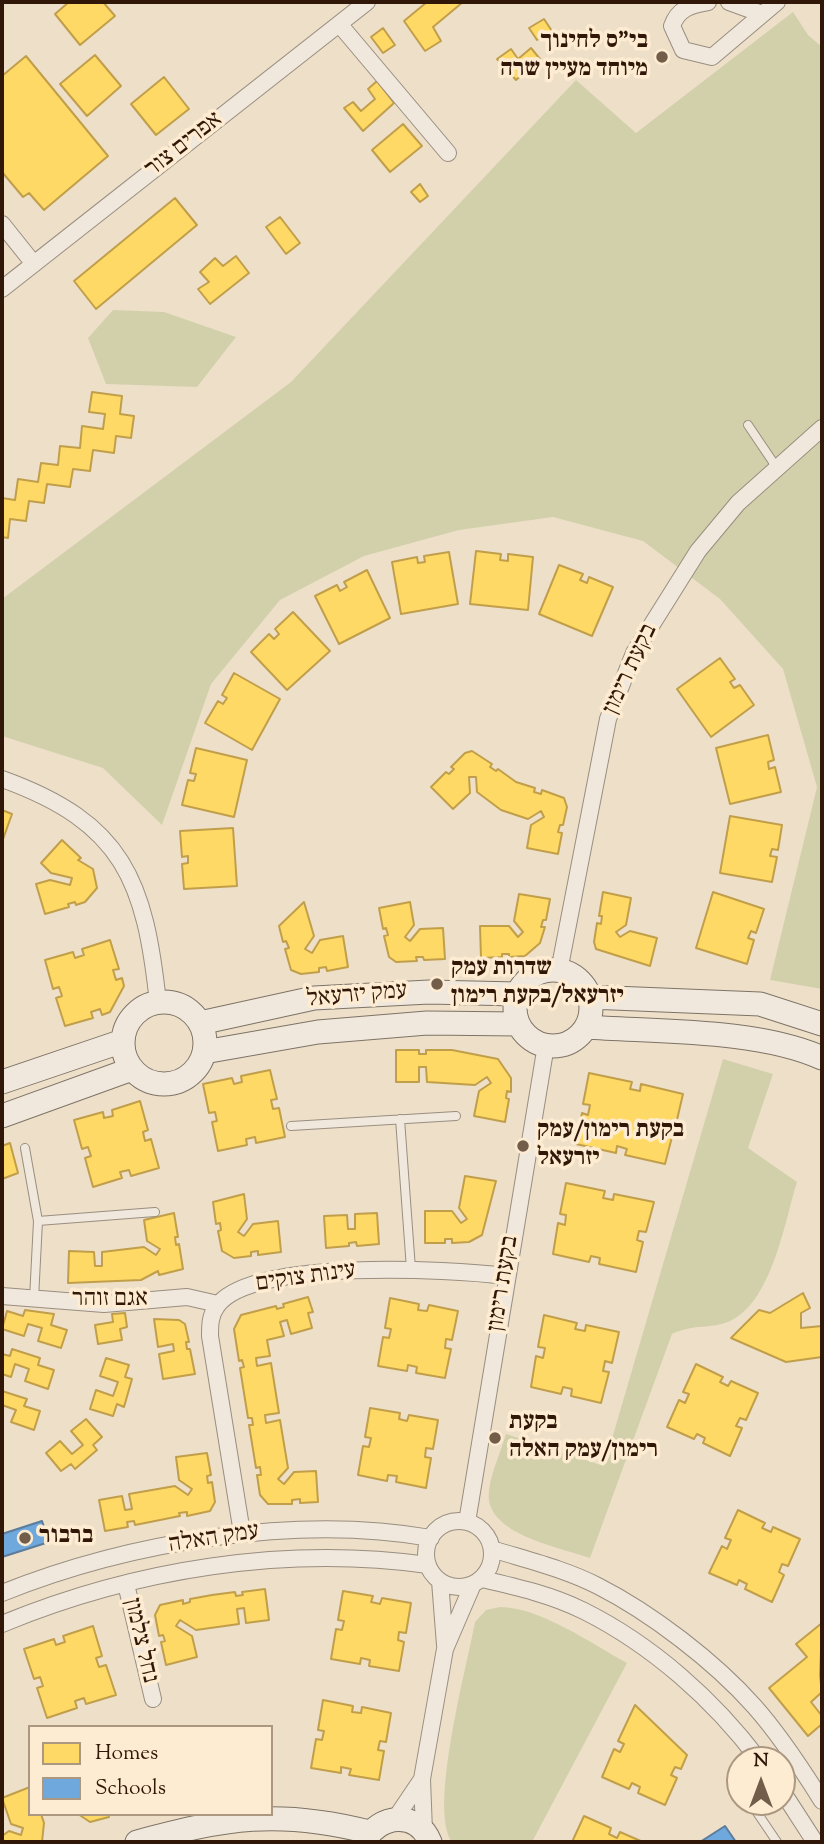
<!DOCTYPE html>
<meta charset="utf-8">
<style>
body{margin:0}
#map{position:relative;width:824px;height:1844px;overflow:hidden;background:#eedfc9;font-family:"Sorts Mill Goudy",serif}
canvas{display:block}
.frame{position:absolute;inset:0;border:4px solid #301707;pointer-events:none}
.legend{position:absolute;left:28px;top:1725px;width:245px;height:91px;box-sizing:border-box;background:#feecd2;border:2px solid #ac9781;margin:0;padding:9px 12px;list-style:none;font-size:21px;color:#301707}
.legend li{display:flex;align-items:center;gap:14px;height:35px}
.legend b{width:35px;border:2px solid #ac9781}
.north{position:absolute;left:726px;top:1746px;width:70px;height:70px;box-sizing:border-box;background:#feecd2;border:2px solid #ac9781;border-radius:50%;rotate:0deg;font-size:19px;font-weight:700;line-height:28px;text-align:center;color:#301707}
.north::after{content:'';display:block;margin:auto;width:24px;height:32px;background:#725d4b;clip-path:polygon(50% 0,100% 100%,50% 72%,0 100%)}
</style>
<div id="map">
<canvas width="824" height="1844"></canvas>
<div class="frame"></div>
<ul class="legend">
<li><b style="height:19px;background:#ffd966"></b>Homes</li>
<li><b style="height:19px;background:#6fa8dc"></b>Schools</li>
</ul>
<div class="north">N</div>
</div>
<script>
const ctx = document.querySelector('canvas').getContext('2d');
ctx.lineJoin = 'round';
function fillPath(path, color) {
  ctx.fillStyle = color;
  ctx.fill(path, 'evenodd');
}
function strokePath(path, color, width, dash) {
  ctx.strokeStyle = color;
  ctx.lineWidth = width;
  ctx.lineCap = dash ? 'butt' : 'round';
  ctx.setLineDash(dash || []);
  ctx.stroke(path);
}
function label(font, color, halo, rows, align = 'center') {
  ctx.font = font + ' "Sorts Mill Goudy","Frank Ruhl Libre",serif';
  ctx.lineWidth = 7;
  ctx.setLineDash([]);
  ctx.textBaseline = 'middle';
  ctx.strokeStyle = halo;
  ctx.fillStyle = color;
  for (const [text, x, y, turn = 0] of rows) {
    ctx.save();
    ctx.translate(x, y);
    ctx.rotate((+turn || 0) * Math.PI / 180);
    ctx.textAlign = isNaN(turn) ? turn : align;
    if (halo) ctx.strokeText(text, 0, 0);
    ctx.fillText(text, 0, 0);
    ctx.restore();
  }
}
const green = new Path2D(`
 M793,12l15,23 14,12v942l-52,-9 47,-193 -34,-118 -63,-70 -77,-58 -90,-24 -94,13 -95,26 -84,44 -69,84 -49,141 -59,-57 -101,-32v-137l289,-217 285,-302 60,53z
 M113,310l51,2 72,25 -39,50 -91,-3 -18,-46z
 M723,1059l50,15 -25,74 49,34c-13,42 -26,126 -72,141 -19,6 -32,1 -53,11l-82,224c-31,-11 -107,-24 -101,-67 2,-19 12,-39 17,-57l98,32z
 M500,1607c40,0 92,37 127,56l-95,179h-80c-24,-32 15,-176 23,-220l11,-12z`);
const homes = new Path2D(`
 M69,2h34l12,14 -35,29 -25,-31z
 M427,2h36l-30,25 8,14 -16,10 -21,-30z
 M544,19l8,12 -15,9 -8,-12z
 M383,28l12,17 -12,8 -12,-16z
 M531,48l9,11 -24,21 -19,-21 14,-10 7,10z
 M95,55l26,31 -34,30 -27,-32z
 M26,56l82,100 -64,54 -15,-17 -6,4 -21,-25v-96z
 M164,77l25,32 -33,26 -25,-31z
 M377,81l17,22 -31,28 -19,-23 9,-6 8,9 14,-12 -7,-10z
 M403,124l19,22 -32,26 -18,-22z
 M420,184l8,12 -8,6 -9,-10z
 M175,198l22,27 -101,84 -22,-28z
 M280,217l20,26 -14,11 -20,-27z
 M236,256l13,17 -39,31 -12,-15 11,-7 -9,-10 15,-14 8,8z
 M92,392l30,4 -2,18 14,2 -3,22 -15,-2 -2,17 -21,-3 -3,21 -17,-2 -3,18 -23,-3 -3,19 -15,-2 -3,20 -16,-2 -2,19 -6,-1v-39l13,2 3,-21 20,3 3,-19 17,2 2,-19 20,2 2,-22 21,3 2,-15 -16,-2z
 M476,551l25,3 -1,6 8,1v-7l25,3 -5,53 -58,-6z
 M449,552l9,52 -57,10 -9,-52 25,-5 1,6 7,-1 -1,-6z
 M559,565l24,9 -3,6 7,3 2,-6 24,10 -21,49 -53,-22z
 M367,570l23,48 -51,26 -24,-48 22,-11 3,6 7,-4 -3,-5z
 M293,612l37,39 -43,39 -36,-38 18,-18 5,5 5,-5 -4,-5z
 M720,658l15,21 -5,3 4,6 6,-3 14,20 -43,32 -34,-48z
 M234,673l46,26 -28,51 -47,-27 13,-22 5,3 4,-6 -5,-3z
 M768,735l6,25 -6,2 1,7 6,-2 6,25 -51,12 -14,-56z
 M196,748l51,12 -13,57 -52,-12 6,-25 6,1 2,-7 -6,-1z
 M472,751l20,13 -2,3 6,4 2,-2 18,13 19,6 -1,4 7,2 1,-4 22,8 3,9 -4,18h-3l-2,7 4,1 -4,21 -31,-6 4,-23 13,-8 -3,-6 -13,8 -27,-9 -24,-18 -1,-15h-7l1,16 -17,16 -22,-22 15,-15 3,2 5,-5 -3,-2 14,-14z
 M2,810l10,4 -10,28z
 M730,816l52,9 -4,25 -6,-1 -2,7 7,1 -5,25 -52,-9z
 M233,828l4,58 -53,3 -2,-25 6,-1v-7l-6,1 -2,-26z
 M62,840l19,18 -3,2 15,9 4,19 -12,14 -9,3 -1,-3 -7,2 1,3 -24,7 -9,-30 14,-4 20,5 2,-7 -21,-5 -10,-10z
 M603,892l28,6 -5,27 -10,7 4,5 10,-6 27,7 -7,28 -54,-17 -2,-7 3,-19 4,1 1,-8h-3z
 M713,892l51,17 -8,24 -5,-2 -3,7 6,2 -7,24 -51,-16z
 M519,894l31,5 -4,21h-3l-2,7h4l-5,16 -15,13 -16,1v-3h-7v3l-21,1 -1,-32h29l9,11 5,-5 -9,-11z
 M304,902l10,34 -9,13 7,4 8,-13 23,-4 5,31 -21,4 -1,-4 -7,1v4l-18,2 -10,-4 -6,-21 4,-1 -3,-7 -3,1 -4,-16z
 M410,902l4,23 -9,12 5,4 10,-12 23,-1 2,31 -21,1 -1,-3h-7l1,4 -21,1 -7,-5 -5,-21 4,-1 -2,-7 -3,1 -4,-21z
 M110,940l9,29 -6,1 3,10 6,-2 2,8 -14,26 -8,3 -2,-6 -9,3 2,6 -28,8 -9,-28 6,-2 -3,-9 -6,2 -8,-29 28,-8 2,6 9,-3 -2,-6z
 M396,1050h23v4h7v-4h26l46,9 13,19v14l-4,-1 -1,7 3,1 -4,23 -31,-6 5,-25 12,-8 -4,-6 -12,8 -48,-3 -1,-15h-7v15h-23z
 M270,1070l7,29 -6,1 2,9 6,-1 6,29 -29,6 -1,-6 -9,2 1,6 -29,6 -6,-29 5,-1 -2,-9 -6,1 -6,-29 29,-6 2,6 8,-2 -1,-6z
 M589,1073l43,9 -2,7 10,2 1,-7 42,10 -7,30 -7,-1 -2,9 6,1 -8,31 -40,-9 2,-6 -10,-3 -1,7 -40,-9 6,-31 6,2 2,-10 -7,-1z
 M140,1101l8,29 -5,2 2,9 6,-2 8,29 -28,8 -2,-6 -9,2 2,6 -29,9 -8,-29 6,-2 -3,-9 -6,2 -8,-29 29,-8 1,6 9,-2 -1,-6z
 M10,1143l8,30 -16,6v-33z
 M465,1176l31,5 -14,54 -13,7 -17,1v-4h-7v4h-20v-32h27l9,12 6,-4 -8,-11z
 M566,1183l39,8 -2,7 10,2 1,-6 40,8 -8,30 -7,-1 -2,9 6,2 -7,30 -37,-8 1,-6 -9,-2 -2,6 -36,-8 5,-31 7,2 1,-10 -6,-1z
 M244,1194l3,25 -9,13 6,4 9,-12 25,-3 3,31 -23,3v-4l-7,1v4l-17,2 -12,-7 -4,-20 3,-1 -1,-7 -4,1 -3,-22z
 M174,1213l4,24h-3l1,8 3,-1 4,25 -24,6 -1,-4 -17,9 -73,3 1,-32 25,1 1,14h7v-14l42,-5 12,8 4,-6 -13,-8 -3,-21z
 M377,1213l2,31 -22,2 -1,-4 -7,1v3l-23,2 -2,-32 23,-1 1,14h7v-15z
 M803,1293l7,15 -9,5v15l21,-2v31l-36,5 -55,-24 28,-28 11,3z
 M308,1297l5,15 -5,1 4,15 -21,6 -4,-14 -7,2 4,14 -17,4 3,16 -14,2 1,8 14,-3 8,50 -14,2 1,8 14,-3 8,48 -10,11 6,5 10,-12 22,-1 2,31 -18,1v-4l-8,1v4h-24l-8,-9 -3,-20h4l-1,-8 -4,1 -7,-43h4l-1,-7h-4l-8,-50 4,-1 -2,-7 -3,1 -5,-32 7,-14 35,-9 1,3 7,-2 -1,-3z
 M390,1298l29,6 -1,6 9,1 2,-6 29,6 -6,29 -6,-1 -1,9 6,1 -6,29 -29,-5 1,-6 -9,-2 -1,6 -29,-5 5,-29 6,1 2,-9 -6,-1z
 M25,1310l29,4 -3,11 16,5 -6,18 -23,-7 4,-13 -14,-4 -4,12 -22,-7 5,-18 16,5z
 M125,1313l2,14 -7,2 2,11 -24,4 -3,-19 18,-3 -1,-8z
 M544,1315l33,8 -2,6 10,2 1,-6 33,7 -7,31 -7,-2 -2,10 6,1 -8,31 -30,-7 1,-7 -9,-2 -2,7 -30,-7 5,-31 7,2 2,-10 -7,-1z
 M154,1319l25,1 6,4 4,18h-3l1,7h3l5,25 -32,5 -4,-25 15,-3 -1,-7 -15,3z
 M12,1349l28,9 -2,7 16,5 -6,19 -23,-8 4,-12 -14,-5 -4,13 -9,-3v-20l8,2z
 M106,1358l23,7 -4,12 7,2 -8,28 -7,-3 -4,12 -23,-7 6,-19 17,6 5,-14 -18,-6z
 M696,1364l27,13 -3,5 8,4 3,-5 27,12 -12,27 -6,-2 -4,8 6,2 -12,28 -27,-13 2,-5 -8,-4 -3,5 -27,-12 12,-27 6,3 4,-9 -6,-2z
 M2,1391l25,8 -3,7 16,5 -6,19 -23,-8 5,-12 -14,-5z
 M370,1408l30,5 -1,6 8,2 2,-6 29,5 -5,29 -7,-1 -1,9 6,1 -5,30 -30,-6 1,-6 -9,-1 -1,6 -29,-6 5,-29 6,1 2,-9 -6,-1z
 M86,1419l16,18 -9,8 4,5 -22,19 -4,-5 -10,7 -15,-18 14,-12 12,13 11,-9 -12,-14z
 M207,1453l4,22 -4,1 1,7 4,-1 3,20 -5,9 -23,5v-4l-8,1 1,3 -45,9 -1,-4 -7,1 1,5 -23,4 -6,-31 23,-4 3,14 7,-1 -3,-15 46,-8 13,9 4,-6 -13,-9 -3,-23z
 M738,1510l27,13 -3,5 9,4 2,-5 27,12 -12,27 -6,-2 -3,8 5,3 -12,27 -27,-13 2,-5 -8,-4 -2,5 -28,-12 13,-27 5,3 4,-9 -6,-2z
 M265,1589l4,31 -23,3 -2,-15 -7,1 2,15 -43,6 -16,-10 -4,6 16,10 5,21 -31,8 -5,-23 4,-1 -2,-6 -4,1 -4,-21 5,-10 23,-5v4l7,-2v-3l22,-4 23,-3 1,4 7,-1 -1,-3z
 M343,1591l30,5 -2,6 9,2 2,-6 29,5 -5,30 -7,-1 -1,8 6,2 -5,29 -30,-5 1,-6 -9,-2 -1,6 -29,-5 5,-30 6,1 2,-9 -6,-1z
 M822,1623l-2,53 2,16 -11,10 11,14v8l-14,12 -39,-48 38,-31 -11,-13z
 M93,1626l9,30 -6,2 3,9 7,-2 10,30 -30,9 -2,-6 -9,3 2,7 -30,10 -10,-30 6,-2 -3,-9 -6,2 -10,-30 30,-10 2,6 9,-3 -2,-6z
 M323,1700l30,6 -1,6 9,1 1,-6 29,6 -5,29 -6,-1 -1,4 -1,5 6,1 -5,29 -30,-5 2,-6 -10,-2v6l-30,-5 5,-29 6,1 2,-9 -6,-1z
 M635,1705l52,50 -6,14 -6,-2 -4,8 6,3 -12,27 -27,-12 2,-6 -8,-4 -3,6 -27,-12 12,-28 6,3 4,-8 -6,-3z
 M30,1787v27h11l3,9 -2,19h-40v-6l7,-5 12,4 2,-7 -12,-4 -9,-26z
 M108,1814l1,3 -19,5 -12,-8z
 M584,1816l27,12 -2,6 8,4 3,-6 23,10h-71z`);
const schools = new Path2D(`
 M42,1521l7,21 -47,15v-23z
 M725,1826l11,16h-36z`);
const lane = new Path2D(`
 M748,425l29,43
 M400,1119l11,150
 M291,1126l165,-10
 M25,1148l13,73 -4,78
 M38,1221l117,-9
 M740,1777l-3,6 3,3
 M750,1802l27,40`);
const street = new Path2D(`
 M708,2c-18,3 -30,7 -36,24l11,24 29,7 65,-55
 M729,2l33,12
 M340,25l108,128
 M2,224l32,40
 M2,289l365,-287
 M2,779c122,44 143,102 156,224
 M559,971l49,-252 26,-66 64,-102 40,-48 84,-75
 M2,1296l102,8 83,-7 31,7
 M426 1554a33 33 0 1 1 66 0a33 33 0 1 1-66 0Z
 M467,1522l79,-477
 M242,1533l-32,-197c0,-11 0,-21 7,-30 34,-48 233,-37 289,-30
 M492,1549c35,11 73,20 106,37 53,27 116,75 156,120 26,29 48,63 68,95
 M482,1579c35,8 70,16 102,32 68,34 130,89 175,149
 M440,1581l5,64
 M126,1584l27,115
 M2,1593c127,-51 294,-79 429,-55
 M2,1624c133,-55 284,-79 426,-59
 M782,1791l33,51
 M395,1819l27,-40
 M424,1831l-2,-52 23,-130 28,-65`);
const secondary = new Path2D(`
 M515 1008a38 38 0 1 1 76 0a38 38 0 1 1-76 0Z
 M589,997l171,7 62,20
 M123 1043a41 41 0 1 1 82 0a41 41 0 1 1-82 0Z
 M200,1023l114,-25 115,-6 88,2
 M586,1027c71,5 172,2 236,31
 M204,1052l114,-20 109,-9 91,1
 M2,1082l121,-41
 M2,1116l130,-47
 M137,1842c89,-24 141,-33 232,-10
 M364,1842c15,-28 53,-32 66,0`);
const markers = [
 [662,57,7,"#725d4b"],
 [437,984,7,"#725d4b"],
 [523,1146,7,"#725d4b"],
 [495,1438,7,"#725d4b"],
 [25,1538,7,"#725d4b"]
];
const poiNames = [
 ["בי\"ס לחינוך",648,43,"right"],
 ["מיוחד מעיין שרה",648,71,"right"],
 ["שדרות עמק",451,970],
 ["יזרעאל/בקעת רימון",451,998],
 ["בקעת רימון/עמק",537,1132],
 ["יזרעאל",537,1160],
 ["בקעת",509,1424],
 ["רימון/עמק האלה",509,1452],
 ["ברבור",39,1538]
];
const streetNames = [
 ["אפרים צור",185,146,-38],
 ["בקעת רימון",632,670,-65],
 ["עמק יזרעאל",357,997,-5],
 ["עינות צוקים",306,1279,-8],
 ["בקעת רימון",505,1284,-81],
 ["אגם זוהר",110,1301],
 ["עמק האלה",214,1540,-9],
 ["נחל צלמון",139,1641,77]
];
fillPath(green, '#d2d0ab');
fillPath(homes, '#ffd966');
strokePath(homes, '#c19f4a', 2);
fillPath(schools, '#6fa8dc');
strokePath(schools, '#5c7c9c', 2);
strokePath(lane, '#998e7f', 10);
strokePath(street, '#998e7f', 18);
strokePath(secondary, '#7e7365', 25);
strokePath(lane, '#f0e8dd', 8);
strokePath(street, '#f0e8dd', 16);
strokePath(secondary, '#f0e8dd', 23);
for (const [x, y, r, color] of markers) {
  const dot = new Path2D();
  dot.arc(x, y, r, 0, 2 * Math.PI);
  ctx.fillStyle = color;
  ctx.fill(dot);
  strokePath(dot, '#feecd2', 2.5);
}
label('bold 24px', '#301707', '#feecd2', poiNames, 'left');
label('24px', '#301707', '#feecd2', streetNames);
</script>
